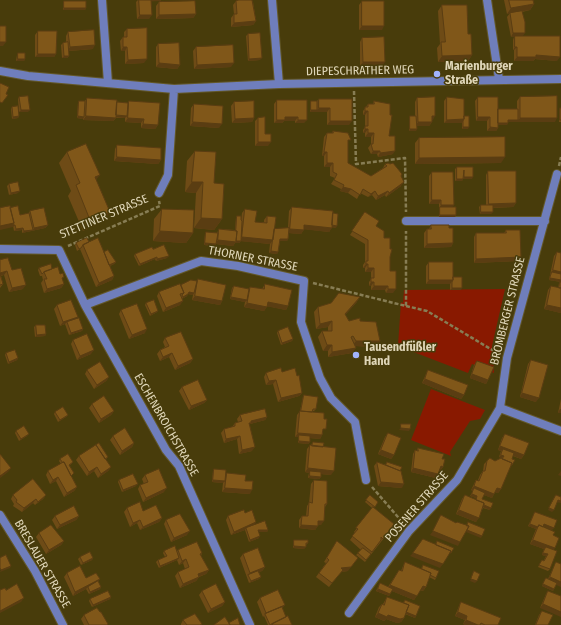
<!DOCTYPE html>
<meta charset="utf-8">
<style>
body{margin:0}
canvas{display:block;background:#483c0b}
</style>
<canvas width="561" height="625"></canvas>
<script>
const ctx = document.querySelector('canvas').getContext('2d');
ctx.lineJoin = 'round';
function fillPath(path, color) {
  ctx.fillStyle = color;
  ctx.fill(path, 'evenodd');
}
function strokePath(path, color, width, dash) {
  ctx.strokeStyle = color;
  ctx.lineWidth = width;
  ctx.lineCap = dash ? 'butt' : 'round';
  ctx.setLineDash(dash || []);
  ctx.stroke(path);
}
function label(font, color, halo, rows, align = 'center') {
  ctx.font = font + ' "Fira Sans Condensed",sans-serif';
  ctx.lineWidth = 3;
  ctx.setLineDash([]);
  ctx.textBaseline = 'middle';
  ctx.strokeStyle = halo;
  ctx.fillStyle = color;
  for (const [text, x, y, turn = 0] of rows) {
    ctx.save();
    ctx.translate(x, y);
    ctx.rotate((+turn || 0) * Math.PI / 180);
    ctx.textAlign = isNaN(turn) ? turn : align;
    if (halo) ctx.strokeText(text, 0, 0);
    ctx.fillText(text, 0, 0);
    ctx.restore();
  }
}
const green = new Path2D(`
 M505,289l-13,57 2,27 -22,-9 -4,9 -70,-27 3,-44 2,1 1,-13z
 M431,389l54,21 -5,9 -10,2 -20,31 1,4 -40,-16z`);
const path = new Path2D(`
 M354,91l2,73 49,-6 1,54
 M559,166l2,-9
 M68,246l92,-40 -1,-5
 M313,283l93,23v-75
 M406,306l21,5 72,43
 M372,487l32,37`);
const street = new Path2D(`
 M102,0l6,83
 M272,0l7,84
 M487,0l12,79
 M0,71l28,5 146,13 105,-5 282,-5
 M159,193l9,-18 6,-86
 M406,221h139
 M0,249l59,1 26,55 81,145 13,16 71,159
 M85,305l116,-44 37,5 66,15 -3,41 19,56 11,20 24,24 11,58
 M500,408l61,23
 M0,515l35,56 28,54
 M349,613l60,-82 48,-51 43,-72 7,-50 50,-184`);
const wall = new Path2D(`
 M138,0h23l-1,1h-9l-2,18h-12l-1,-17z
 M504,0h29l1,4 -4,6 -8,2 1,24 34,25 -22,-2 -2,2h-19v-11h-1v-10l1,-3h-3l-4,-20 3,-4 -3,1z
 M64,1l22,7 -1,2h-22v-7z
 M236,1l18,1h-1l3,19 -3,4 -22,2v-9l3,-4 -1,-9z
 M362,1l20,29h-23v-25z
 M159,2l37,12 -3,4 -37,1v-13z
 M442,5l26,29 4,21 -4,6 -30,1 -1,-14 3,-4 -2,-33z
 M127,29l17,34 -19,1v-13h-4l-1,-10 3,-4h1v-5z
 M38,31l18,23 -2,3h-19v-22z
 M68,32l25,17 -24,2v5l-2,2h-5l-1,-13 2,-2 3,-1v-6z
 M248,34l12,26 -12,1 -2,-25z
 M362,38l20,28h-22v-24z
 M158,44l22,21 -3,4 -21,-2v-20z
 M196,47l35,20 -37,2 -1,-18z
 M18,53l7,6 -1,2h-8l1,-6z
 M19,97l9,15h-9l-1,-13z
 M447,97l17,19 4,13h-6v-6h-18v-22z
 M478,97l20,12h19v-8l3,-4 35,25h-47l-1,3h-9v3l-2,3h-9v-10h-11l-1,-20z
 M87,98l41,5 1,-2 29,24 -3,4 -14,-1v-5l-16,-1v-4h-9l-3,3 -30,-1v-1l-6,-1 1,-15 1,-2h6z
 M417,98l16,22h-1v2l-3,4h-12l-1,5h-7v-13l1,-2h5v-14z
 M319,99h33l-3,26h-22v-13h-17v-9l1,-2h6z
 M277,100h30l-3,23h-9v-2h-11l-2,2h-8v-19z
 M374,101l15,35 4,18 -15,3 -1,-3h-6l-3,-6 3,-4v-7h-6v-4h-2v-3l2,-3v-12h-2v-4l5,-7h5z
 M234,102l20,16 -2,4 -20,1 -1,-17z
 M194,104l25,24 -29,-2 1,-18z
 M12,107l7,9 -1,2 -6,1 -1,-10z
 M560,108h1v14h-2v-12z
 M258,118l7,16 3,12h-13v-25z
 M333,131l15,12v20l23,13 12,-8 2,-4 16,13v9l-15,11 -1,-2 -9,5 -4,-5 -4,2 -8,-4 -3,6 -9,-6 -8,-2 1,-2 -10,-5 4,-6 -5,-2v-9h-6v-11h-2l2,-19 3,-4h5z
 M419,138l82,25 -86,1v-21z
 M117,145l44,15 -3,4 -44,-3 1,-12z
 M195,151l19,32 8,36 -8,11 -20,-2 2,-35 -11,-1 2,-31z
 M67,152l29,28 7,42 -20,9 -15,-35 3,-5 -12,-28z
 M457,167l15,12h-9l-1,2h-7v-12z
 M488,171l28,32 -3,4 -20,1 -2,6h-11l-1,-7 2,-2h5v-30z
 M432,172l24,43 -1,2h-16v-13h-10v-28z
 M9,184l9,9 -9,2 -2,-9z
 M292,207l41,6 3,15 -4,-1 -3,5 -25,-3 -3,5 -12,-1 -1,6 -1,2h-7l-2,11 -1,2 -8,-1 1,-9 -29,-3 -2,2h-4l-2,3 -17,-2 -1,2 -11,-1 1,-11 1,-2 11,1 2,-4 16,1 1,-12 1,-2 4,5 1,-8 3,-4 10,13h9v-2l3,-4 7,13 14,-1 1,-17z
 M10,208l10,7 9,-2 1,-2 18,14 -3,3 -23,5v-3l-8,1z
 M162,209l31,24 -7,10 -33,-2 1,-22z
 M365,212l11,14 8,12 6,19v14l3,22h-7l-1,-3h-14v-4h-2v-4l2,-3v-7h-6v-4h-2v-3l2,-3v-18l-15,-9z
 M431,225l18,3 4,15 -2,4 -27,1v-15l3,-4h2z
 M506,230l12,31 -44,2v-26l2,-4h28z
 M89,242l15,10 12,10 -2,2 -4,2 4,10 -2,4 -16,7 -16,-38 -3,2 -2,-6 1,-2z
 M153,249l14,9 -11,3 -1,-2 -16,7 -5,-10 1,-2z
 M557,252l4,30 -12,-2 5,-24z
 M0,260l12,10 11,19 -14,3 -5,-17 -3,1 2,8 -3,4z
 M429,262l24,15 8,13h-11v-6h-24v-18z
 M39,268l13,1 10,11 2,4 -3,4 -17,5 -3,-10 2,-3 -1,-4h-2l-2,-6z
 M198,279l24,22 -2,4 -28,-5 1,-5 -5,-1 -1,2 -5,3 -2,6 -17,7 -6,-16 2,-4 22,-7 16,-4z
 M560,282l1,31 -17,-4 4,-19 3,-4 7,2 1,-4z
 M265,284l23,22 -2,4 -19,-4 -3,5 -20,-4 1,-5 -15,-3 2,-11 2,-2 15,3 1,-2 12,2z
 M360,297l-4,6 -11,12 4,6h11l20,20 -4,6 -20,-1 -4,7 -24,4v-6h-5l-5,-14 4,-6h6v-4l-12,2 -2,-17 4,-5z
 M146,303l11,9 -7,4 -5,-11z
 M57,305l21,12 -2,2 7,10 -1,2 -13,4 -4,-11 -5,2 -6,-17z
 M121,310l24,23 -16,6 -10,-25z
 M36,325l10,9 -1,2 -10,1 -1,-10z
 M278,331l15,8 -1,2 -11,4 -4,-12z
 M165,338l28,21 -3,4 -15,7 -6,-13 -9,4 -3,-7 3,-4 5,-3 -2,-5z
 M73,340l18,14 -14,6 -6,-16z
 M6,353l12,5 -1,2 -9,4 -3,-9z
 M531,360l5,42 -16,-5 8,-33z
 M477,361l11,19 -2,4 -16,-6 4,-13z
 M87,370l22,7 -3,4 -12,8 -9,-15z
 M428,370l36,25 -3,4 -39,-16 4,-9z
 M282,372l20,21 -3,3 -21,6 -5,-18 -7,1 -2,-8 2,-4z
 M182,387l25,13 -3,3 -15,7 -10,-19z
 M304,395l12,14 -2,2h-2v1l11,21 -3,6 -10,-1v4l-2,2 -10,-1v-6h-3l2,-22 3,-4 3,-14z
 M561,399v14h-3z
 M92,404l22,7 -3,4 -12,8 -10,-15z
 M55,412l13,3 -2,2 -8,5 -4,-8z
 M240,415l27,2 -2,3 -15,4v1l2,26 -13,3 -2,-15 -13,4 -3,-10 3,-4 8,-2 3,-4 3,-1 -1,-3z
 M16,431l11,5 -8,5 -4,-8z
 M388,433l6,22 -3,4 -13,-5 7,-17z
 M505,434l19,21 -3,4 -8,-3 -1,3 -1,8h-1l-9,22 -3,4 -3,-1 -3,6 -8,-3 -2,4 8,11 -7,-2 -7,14 -20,-8 6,-15 3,-4 10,5 1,-2 -6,-2 3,-5 -2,-1 5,-10h2l2,-5 3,-4 1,-7 3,-3h8l7,-2v-1l-3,-1 2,-6 -3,-1 4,-12z
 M113,436l21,7 -2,4 -12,8 -10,-15z
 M313,442l10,5 8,28 -10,-1v3l-2,2 -11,-1 1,-5 -4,-1 2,-23 3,-4h1z
 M418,448l25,19 -3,4 -1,-1 -1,4 -2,4 -25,-6 2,-18 2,-4h2z
 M79,456l29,1 -3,3 6,7 -3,4 -10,7 -4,-7 -7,5 -11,-16z
 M60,459l13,3 -4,4 2,10 6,11 -3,4 -10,6 -8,-16 -6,3 -4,-9 2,-4 13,-7 -2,-3z
 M377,462l9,3 1,-3 13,9 2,17 -24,-2 -4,-20z
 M214,469l11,6 2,-2 18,8 5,13 -28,-2 1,-9 -11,-1 1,-11z
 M145,475l19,17 -21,10 -5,-13 2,-4 4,-1 -2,-5z
 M119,480l17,6 -14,6 -4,-10z
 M314,480l13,24 -2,3 -4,18h-3l-3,5 -16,-2v-8l3,-4h4l1,-10 2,-3 2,-19z
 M13,495h33l-3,4 -8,6 -2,-2 -11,9 -9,-6 1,-2 -3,-5z
 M370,495l8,7 -4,6 18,20 -27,34 -9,-7 5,-5 -11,-10 5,-7 -1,-1 18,-24 -7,-6z
 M127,508l16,3 19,7 -3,4 -19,8 -3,-7 -7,4 -6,-15z
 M535,512l17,18 -9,-4v1l10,8 1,15 -4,19 -2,2 -10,-4 4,-7h2l2,-4 -4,-1 2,-6 -14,-5 6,-15 -8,-3z
 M245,513l10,12 13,5 -1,2h-8v6l-10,4 -4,-12 -14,5 -5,-15 2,-4z
 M55,516h24l-3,4 -19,9 -5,-9z
 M166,520l21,15 -16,7 -7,-18z
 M39,533l25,8 -3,4 -15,9 -10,-17z
 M294,540l14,3 -2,2 -2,4 -11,-1v-6z
 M337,541l11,30 -7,1 -12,15 -13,-10 10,-14 -2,-1z
 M178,550l24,3 -1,3 8,14 -3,4 -7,3 -3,4 -16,7 -5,-12 3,-4 7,-3 -2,-6 -4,2 -2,-5 -18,8 -3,-6 2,-2 7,-3 -2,-4 1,-2h13z
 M243,554l22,13 -3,4 -3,1 2,5 -2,2 -10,4 -9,-25z
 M80,557l13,1 -1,2 -11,5 -3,-6z
 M405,562l16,7 2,-4 13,13 -1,2 -6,-3 -3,10 -3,4 -3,-1 -6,10 -22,-9 -3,5 -13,-5 4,-8 8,4 11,-17 2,1 2,-5z
 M556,562v23l-3,6 -11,-5 4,-8 2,1 6,-13z
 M67,573l19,5 14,1 -2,2 3,6 -1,2 -11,5 -3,-5 -13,7 -9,-19z
 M202,591l23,11 -3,4 -14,7 -9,-18z
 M548,591l13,5 -21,12 6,-14z
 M111,597l-1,2 -18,8 -3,-6 1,-2z
 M387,597l16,6 2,-3 11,16 -1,2 -10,-4 -1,4 -3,4 -4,1 -11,-4 -2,2 -9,-4 4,-10 3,-3h1z
 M260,598l22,10 4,9 6,8h-24l-4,-9 -1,1 -6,-15z
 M461,602l37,23h-32l-3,-1 2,-4 -10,-4 4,-10z
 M542,611l6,14h-13l4,-10z
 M100,612l8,12v1h-24l-3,-6 3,-4z
 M183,620l19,4 -1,1h-20v-1z`);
const shadedWall = new Path2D(`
 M140,0h21l-1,1 -21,1z
 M534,4l-4,6 -23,4 4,-6z
 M64,8h22l-1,2h-22z
 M196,14l-3,4 -37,1 3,-4z
 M140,15h12l-3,4h-12z
 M256,21l-3,4 -22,2 3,-4z
 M362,26h22l-2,4h-23z
 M513,33h12l-3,4 -7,-1 -1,1h-3z
 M0,42h6l-3,4h-3z
 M95,45l-2,4 -26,2 3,-4z
 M123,47h4l-2,4h-4z
 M515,47h2l-3,3h-1z
 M38,54h18l-2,3h-19z
 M472,55l-4,6 -30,1 4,-6z
 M536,55l24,2 -3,4 -22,-2 -2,2h-19l3,-4z
 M64,56h5l-2,2h-5z
 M262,58l-2,2 -12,1 1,-2z
 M18,59h7l-1,2h-8z
 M147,59l-3,4 -19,1 3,-4z
 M363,62h22l-3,4h-22z
 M159,63l21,2 -3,4 -21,-2z
 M234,63l-3,4 -37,2 3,-4z
 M319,108h11l-3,4h-17l1,-2h6z
 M21,110h9l-2,2h-9z
 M365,111h3l-3,4h-2z
 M114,115l13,1 -2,2 -12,-1z
 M19,116l-1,2 -6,1 1,-2z
 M78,116l6,1 -1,2 -6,-1z
 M86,116l30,2 -3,3 -30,-1z
 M432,116h3l-2,4h-4z
 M285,117h13l-3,4h-11l-2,2h-8l3,-3z
 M478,117h12l-3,4h-11z
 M128,118l16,1 -3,4 -16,-1z
 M254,118l-2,4 -20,1 3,-4z
 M520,118h37l-2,4h-48l1,-2h10z
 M464,119l-2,4h-18l3,-3z
 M298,120h9l-3,3h-9z
 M330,121h22l-3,4h-22z
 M193,122l29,2 -3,4 -29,-2z
 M418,122h14l-3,4h-14z
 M496,123h12l-1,2h-12z
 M143,124l15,1 -3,4 -14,-1z
 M463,127h6l-1,2h-6z
 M490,127l8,1 -2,3h-9z
 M365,129h3l-3,4h-2z
 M410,129h7l-1,2h-7z
 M368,133h6l-3,4h-6z
 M258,142h13l-3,4h-13z
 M373,151h7l-3,3h-6z
 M395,151l-2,3 -15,3 2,-4z
 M324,152h3l-3,4h-2z
 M117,157l44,3 -3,4 -44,-3z
 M505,157l-4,6 -86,1 4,-6z
 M327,163h6l-3,4h-6z
 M100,175l-8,10 3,-8z
 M464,177h9l-1,2h-9z
 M457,179h6l-1,2h-7z
 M192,182h11l-7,11 -11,-1z
 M404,182l-3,4 -15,11 3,-4z
 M343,187l8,2 -3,4 -8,-2z
 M20,191l-2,2 -9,2 2,-2z
 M375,191l-3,4 -4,2 3,-3z
 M388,191l-3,4 -9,5 2,-4z
 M432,200h9l-2,4h-10z
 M516,203l-3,4 -27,1 3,-4z
 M441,205h13l-3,4 -11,-2 -1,2z
 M110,212l-7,10 -20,9 7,-11z
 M481,212h12l-2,2h-11z
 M440,215h16l-1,2h-16z
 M201,218l21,1 -8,11 -20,-2z
 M14,223l1,2 -2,2 -13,3v-4z
 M48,225l-3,3 -23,5 2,-2 9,-1 1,-2z
 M304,225l28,3 -3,4 -28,-3z
 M331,225l6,1 -1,2 -7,-1z
 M23,228l-1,2 -8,1 2,-2z
 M290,229l14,1 -3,4 -14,-1z
 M160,231l33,2 -7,10 -33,-2z
 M242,237l31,3 -3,4 -31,-3z
 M280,239h8l-1,2h-8z
 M218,240l17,1h6l-2,2h-4l-2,3 -17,-2 -1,2 -11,-1 1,-2 10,1z
 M453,243l-2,4 -27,1 3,-4z
 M271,251l7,1 -1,2 -8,-1z
 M169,256l-2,2 -11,3 1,-2z
 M157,257l-2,2 -16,7 1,-2z
 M521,257l-3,4 -44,2 2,-4z
 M116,262l-2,2 -8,4 2,-2z
 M366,264h2l-3,4h-2z
 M368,268h6l-3,4h-6z
 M553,270l8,2v4l-9,-4 -2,2z
 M7,271l-3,4 -4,1v-3z
 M114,276l-2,4 -16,7 3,-4z
 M550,278l11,2v2l-12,-2z
 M429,280h24l-3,4h-24z
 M371,282h3l-3,4h-2z
 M64,284l-3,4 -17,5 3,-4z
 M26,285l-3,4 -14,3 3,-4z
 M374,286h14l-3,4h-14z
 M452,288h10l-1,2h-11z
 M388,289h8l-3,4h-7z
 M189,292l5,1 -1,2 -6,-1z
 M188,294l-1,2 -5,3 1,-2z
 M195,296l27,5 -2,4 -28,-5z
 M231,297l16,3 -2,2 -15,-3z
 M360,297l-4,6 -15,17 4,-6z
 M183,301l-3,4 -17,7 3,-4z
 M268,302l20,4 -2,4 -21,-4z
 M247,303l20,4 -3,4 -20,-4z
 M547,305l14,3v5l-17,-4z
 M158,311l-1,1 -7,4 1,-2z
 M78,317l-3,4 -8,1 -2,2 -5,2 3,-4z
 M332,321l-4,6 -12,2 4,-5z
 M83,329l-1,2 -13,4 2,-2z
 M147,329l-2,4 -16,6 3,-4z
 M46,334l-1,2 -10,1 2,-2z
 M293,339l-1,2 -11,4 1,-2z
 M356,341h24l-4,6 -24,-1z
 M327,345h5l-4,6h-5z
 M356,348l-4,5 -24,4 4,-5z
 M94,350l-3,4 -14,6 3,-4z
 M172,353l-3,4 -9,4 3,-4z
 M18,358l-1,2 -9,4 1,-2z
 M193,359l-3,4 -15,7 3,-4z
 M472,374l16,6 -2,4 -16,-6z
 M109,377l-3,4 -12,8 3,-4z
 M425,379l39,16 -3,4 -39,-16z
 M276,380l-3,4 -7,1 3,-4z
 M302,393l-3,3 -21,6 3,-4z
 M522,393l17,5 -3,4 -16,-5z
 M207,400l-3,3 -15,7 2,-4z
 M560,409h1v4h-3z
 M114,411l-3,4 -12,8 2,-4z
 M68,415l-2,2 -8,5 2,-2z
 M267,417l-2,3 -15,4 -1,3h-3l5,-6z
 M401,428l9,1 -1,2 -10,-1z
 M298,433l24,2 -2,4 -21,-2v-2l-1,2h-3z
 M29,434l-2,2 -8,5 2,-2z
 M240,436l-3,3 -13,4 2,-4z
 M299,441l11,1 -2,2 -10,-1z
 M134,443l-2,4 -12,8 2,-4z
 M500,446l24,9 -3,4 -19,-8 1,-2 -2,2 -3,-1z
 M255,447l-3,4 -13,3 3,-4z
 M381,450l13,5 -3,4 -13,-5z
 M501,455l3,1 -2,2 -3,-1z
 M441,466l2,1 -3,4 -2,-1z
 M97,467l-3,4 -7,5 2,-4z
 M111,467l-3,4 -10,7 3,-4z
 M11,468l-3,4 -8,6v-2z
 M308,468l26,3 -3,4 -21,-2v-2l-1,2 -4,-1z
 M413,468l25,6 -2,4 -25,-6z
 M561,471v5l-3,-1z
 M310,476l11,1 -2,2 -11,-1z
 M58,477l-2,4 -6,3 3,-4z
 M213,480l12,1 -2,2 -11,-1z
 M381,482l23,2 -2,4 -24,-2z
 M138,484l-2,2 -14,6 1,-2z
 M474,486l20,8 -2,4 -19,-7 1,-3 -1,2h-2z
 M77,487l-3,4 -10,6 3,-4z
 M167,488l-3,4 -21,10 3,-4z
 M225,488l27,2 -2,4 -28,-2z
 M497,488l4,1 -3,4 -4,-1z
 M472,494l5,2 -1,2 -6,-2z
 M46,495l-3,4 -8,6 3,-3z
 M36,499l-3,4 -11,9 2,-4z
 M558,500l3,1v2l-5,-1z
 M475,502l16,6 -1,2 -16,-6z
 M549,508l5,2 -2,2 -4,-2z
 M459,510l20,8 -3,4 -20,-8z
 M79,516l-3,4 -19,9 3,-4z
 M162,518l-3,4 -19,8 3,-3z
 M140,520l-3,3 -7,4 3,-4z
 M318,521h6l-3,4h-5z
 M256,522l-2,4 -8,2 -1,2 -14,5 3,-3z
 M530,524l8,3 -2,2 -8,-3z
 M544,524l10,4 -2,2 -9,-4z
 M301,525l17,1 -3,4 -16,-2z
 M258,530h10l-1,2h-10z
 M467,530l15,6 -1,2 -15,-6z
 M190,531l-3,4 -16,7 3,-4z
 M433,531l27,11 -2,4 -28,-11z
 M260,536l-1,2 -10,4 1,-2z
 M533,540l22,8 -3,4 -6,-5 -2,2 -14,-5z
 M64,541l-3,4 -15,9 3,-4z
 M294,546l12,1 -2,2 -11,-1z
 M413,553l30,11 -3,4 -30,-12z
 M543,553l5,1 -2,2 -4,-1z
 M93,558l-1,2 -11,5 2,-2z
 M179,558l-2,2 -18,8 1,-2z
 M358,558l-10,13 -7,1 -12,15 12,-15v-4z
 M186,559l-3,4 -4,2 3,-4z
 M11,566l-1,2 -10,4 1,-2z
 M265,567l-3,4 -13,5 -1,-1 2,-2z
 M209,570l-3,4 -11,4 3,-4z
 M199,577l-3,4 -16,7 3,-4z
 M261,577l-2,2 -10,4 2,-2z
 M550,577l11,5v5l-14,-6z
 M100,579l-3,4 -9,4 -2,2 -13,7 2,-4z
 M471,579l6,2 -2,2 -5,-2z
 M543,584l11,5 -1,2 -11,-5z
 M390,585l27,11 -3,4 -27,-11z
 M423,586l3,1 -3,4 -3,-2z
 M101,587l-1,2 -11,5 1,-2z
 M378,589l12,5 -1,2 -13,-5z
 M111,597l-1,2 -18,8 1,-2z
 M24,598l-3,4 -21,11v-2z
 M225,602l-3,4 -14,7 3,-4z
 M543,604l18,8v5l-21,-9z
 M285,605l-3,4 -17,5 -2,3 3,-4z
 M406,611l10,5 -1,2 -11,-5z
 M458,612l9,4 -2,4 -10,-4z
 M378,613l10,2 16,3 -3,4 -4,1 -11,-4 -2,2 -9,-4z
 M466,620l12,5h-12l-3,-1z`);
const building = new Path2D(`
 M139,0h12l1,15h-12z
 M239,0h13l4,21 -22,2v-9h3l-1,-13z
 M509,0h24l1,4 -23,4z
 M64,1h22v7h-22z
 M195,1l1,13 -37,1v-13z
 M362,1h22v25h-22z
 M442,5h25l1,29h3l1,21 -30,1 -1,-14h4z
 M522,11l3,11v11h-12l-3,-20z
 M0,26h6v16h-6z
 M147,28v31l-19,1 -1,-13h-4v-10h4v-8z
 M94,30l1,15 -25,2 -2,-15z
 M38,31h19l-1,23h-18z
 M260,33l2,25 -13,1 -1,-25z
 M515,36h45v21l-24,-2v2h-19v-10h-2z
 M384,37l1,25h-22l-1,-24z
 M68,42l1,14h-5l-1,-13z
 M179,43l1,22 -21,-2 -1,-19z
 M233,45l1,18 -37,2 -1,-18z
 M18,53h7v6h-7z
 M0,83l9,4 -3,7 2,1 -6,8 -2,-1z
 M28,96l2,14h-9l-2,-13z
 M557,96v22h-37v-21z
 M435,97v19h-3v6h-14l-1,-24z
 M447,97l17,2v20l-17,1z
 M478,97h20v31l-8,-1v-10h-12z
 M87,98l30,2 -1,18 -30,-2z
 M319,99h33v22h-22v-13h-11z
 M277,100h30v20h-9v-3h-13v3h-8z
 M79,101h6l-1,16 -6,-1z
 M129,101l31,2 -2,22 -15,-1 1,-5 -16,-1z
 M254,101v17l-19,1 -1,-17z
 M311,101h6v9h-6z
 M374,101l16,3v11h2l-3,21h6v15l-15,2v-2h-7l-2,-7h2l1,-11h-6v-4h-3v-3h3v-15h-3v-4h3v-3h6z
 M117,102l11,1 -1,13 -11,-1z
 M194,104l29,2 -1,18 -29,-2z
 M18,106l1,10 -6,1 -1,-10z
 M560,108h1v12h-1z
 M498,109h20v11h-10v3h-10z
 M410,116h6l1,13h-7z
 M464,116h5v11h-6v-6l1,-2z
 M265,117v17h6v8h-13v-24z
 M333,131l15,2 3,7h-3v23l23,13 16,-10 -2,-2 3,-1 2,1 3,-1 9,11 -1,2 3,6 -15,11 -1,-2 -10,5 -3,-5 -4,3 -8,-5 -3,6 -9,-6 -8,-2 1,-2 -10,-5 3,-6 -4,-2v-9h-6v-11h-3l3,-19h6z
 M505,137v20l-86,1v-20z
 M86,144l14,31 -5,2 15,35 -20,8 -14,-35 4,-2 -13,-31z
 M117,145l44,3v12l-44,-3z
 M195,151l21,1 -2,31 10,1 -2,35 -21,-1 2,-36h-11z
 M457,167h16v10h-9v-7l-1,9h-6z
 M488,171h28v32l-27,1z
 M432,172h21l1,33h-13v-5h-9z
 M18,182l2,9 -9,2 -2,-9z
 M481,205h12v7h-12z
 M10,206l4,17 -14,3v-18z
 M18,206l2,9 9,-2 4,17 -9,1 -1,-3 -7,1 -1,-4h-2l1,-2 -4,-15z
 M292,207l41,4 -1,17 -28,-3v5l-14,-1z
 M440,207h16v8h-16z
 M44,208l4,17 -14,3 -4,-17z
 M162,209l32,1 -1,23 -33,-2z
 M245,209l12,2 -2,11 12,1v-7l9,1 -3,23 -31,-3z
 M365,212l14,9 -3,5 8,5v7h6v11h2l-2,8v14h6v18h-8v-3h-14v-4h-3v-4h3v-10h-6v-4h-2v-3h2v-21l-16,-9z
 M333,213l5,1 -1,12 -5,-1z
 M237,216h4v4l1,1 -1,20h-5l1,-10h-1z
 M431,225h18v3h4v15l-26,1v-15h4z
 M289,228l-1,11h-8l-2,13 -7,-1 3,-22z
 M219,229l18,2 -1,11 -18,-2z
 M506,230h14l1,27 -45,2v-26h30z
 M206,232l12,1 -2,11 -11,-1z
 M87,238l2,4 -6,3 -2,3 -2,1 -3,-6z
 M98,238l16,38 -15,7 -16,-38z
 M164,245l5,11 -12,3v-2l-17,7 -5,-10 17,-7 1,2z
 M108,250l8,12 -7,3 -5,-13z
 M557,252l4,1v19l-8,-2z
 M8,258l4,12 9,-2 5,17 -14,3 -5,-17 -7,2v-13z
 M429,262h24v18h-24z
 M51,264l1,5 -8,3 -2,2 -3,-6z
 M58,267l2,7 3,-1 1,4 -2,1 2,6 -17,5 -3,-10h3l-3,-7z
 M552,272l9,2v6l-11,-2z
 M0,274l3,10 -3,1z
 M453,277h9v11h-10v-6l1,-2z
 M198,279l28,6 -4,16 -27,-5z
 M191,280l6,1 -3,12 -5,-1 -1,2 -5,3 -1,-2 2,-2 -3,-8z
 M560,282h1v6h-2z
 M180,284l4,9 -4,1 3,7 -17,7 -7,-16z
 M265,284l27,6 -4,16 -20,-4 -1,5 -20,-4 3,-16 14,2z
 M234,286l15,3 -2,11 -16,-3z
 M551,286l10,2v20l-14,-3z
 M339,293l21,4 -15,17 4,7 11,-3v3l16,1 4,19h-24l-3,-5 -2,1 5,11 -24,4v-7h-5l-5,-14h10v-10l-12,3 -2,-17 13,-4z
 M71,300l7,17 -15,5 -6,-17z
 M154,300l4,11 -7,3 -5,-11z
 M137,304l10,25 -15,6 -11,-25z
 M79,318l4,11 -12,4 -4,-11z
 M36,325h9l1,9 -9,1z
 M288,327l5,12 -11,4 -4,-12z
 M181,332l12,27 -15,7 -6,-13 -9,4 -3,-7 9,-4 -4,-8z
 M87,334l7,16 -14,6 -7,-16z
 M15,350l3,8 -9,4 -3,-9z
 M531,360l17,5 -9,33 -17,-5z
 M477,361l17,6 -6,13 -16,-6z
 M100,362l9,15 -12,8 -10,-15z
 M281,368l1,4 13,-4 2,8 2,-1 3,18 -21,5 -5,-18 -7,1 -3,-8z
 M428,370l40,15 -4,10 -39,-16z
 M198,380l9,20 -16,6 -9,-19z
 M304,395l14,2 -2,12h-3l-1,3 -11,-1z
 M104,396l10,15 -13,8 -9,-15z
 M63,407l5,8 -8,5 -5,-8z
 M265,409l2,8 -16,4v2h-2l6,24 -13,3 -2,-14 -14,3 -2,-10 11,-3v-3l7,-2 -2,-6z
 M300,411l24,2v6h3l-1,10h-3l-1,6 -24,-2z
 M401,424h10l-1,5 -9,-1z
 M24,426l5,8 -8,5 -5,-8z
 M125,428l9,15 -12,8 -9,-15z
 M388,433l13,5 -7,17 -13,-5z
 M505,434l24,9 -5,12 -24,-9z
 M299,435l11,1v6l-11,-1z
 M313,442l11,1 -1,4 -11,-1z
 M99,443l9,14 -3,2 -9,-14z
 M96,445l15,22 -10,7 -4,-7 -8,5 -10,-16z
 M310,445l26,3 -2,23 -26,-3z
 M418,448l26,6 -2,5h3l-2,8 -2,-1 -3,8 -25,-6 2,-18 3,1z
 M503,449l11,4 -2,6 3,1 -3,5h-1l1,-2 -10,-4 2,-3 -3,-1z
 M0,454l11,14 -11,8z
 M68,454l5,8 -4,3 5,8 -3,3 -7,-14 -1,1 -3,-4z
 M490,458l5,3 6,-3 11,5 -11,26 -4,-1 -3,6 -20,-8 2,-6 3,1 4,-10h2l2,-10z
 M64,462l13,25 -10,6 -9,-16 -5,3 -5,-9z
 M377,462l24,9 3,13 -23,-2z
 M387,462l15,5 -2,4 -14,-6z
 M159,469l8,19 -21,10 -6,-13 8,-3 -3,-7z
 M214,469l12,1 -1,11 -12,-1z
 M310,471l11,1v5l-11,-1z
 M227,473l19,2 -1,6h8l-1,9 -27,-2z
 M133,474l5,10 -15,6 -4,-10z
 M33,479l13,16 -8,7 -2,-3 -12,9 -8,-6 1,-2 -4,-5z
 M314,480l13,1v23h-2l-1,17h-6v5l-17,-1 1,-9h6l1,-14 3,1z
 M474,488l11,5 -3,6 11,4 -2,5 -7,-3v-2l-8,-3 1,-4 -5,-2z
 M370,495l8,7 -3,5 -9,-7z
 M465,495l19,8 -5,15 -20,-8z
 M556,495l5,2v4l-3,-1 -4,10 -5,-2z
 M140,502l3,9 13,-6 6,13 -19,9 -3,-7 -7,3 -6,-15z
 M74,506l5,10 -19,9 -5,-9z
 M373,507l21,17 -11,15 -2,-2v3l-9,12 -20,-16 6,-7 -2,-1z
 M244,510l1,3 7,-3 4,12 -22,10 -6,-16z
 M535,512l22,8 -3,8 -10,-4 -1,3 -4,-2 -1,2 -8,-3z
 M180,514l10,17 -16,7 -8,-18z
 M441,515l15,8 1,-1 12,4 -9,16 -27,-11z
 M265,521l3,9h-10l2,6 -10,4 -4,-12z
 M468,522l17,7 -3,7 -15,-6 2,-4h-2z
 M51,525l13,16 -15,9 -10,-17z
 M539,525l16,7 -2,3 6,3 -4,10 -22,-8z
 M423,539l28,12 -8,13 -30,-11z
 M294,540h14v3h-2v4l-12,-1z
 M337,541l21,17 -7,9 -10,1 2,2 -11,13 -13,-10 10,-13 -2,-2z
 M437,541l17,7 -3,5h-1l1,-2 -15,-6z
 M197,542l5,11 -2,1 9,16 -11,4 1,3 -16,7 -5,-12 11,-5 -3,-8 -4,2 -4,-11z
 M175,546l4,12 -19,8 -2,-6 9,-4 -3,-5z
 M546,547l11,4 -7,18 -11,-4 3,-5 2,1 4,-7 -5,-1z
 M258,548l7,19 -15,6 -7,-19z
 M363,548l8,6 -5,6 -8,-7z
 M90,552l3,6 -10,5 -3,-6z
 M6,555l5,11 -10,4 -1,-2v-10z
 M405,562l26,11 -5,14 -3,-1 -6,10 -27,-11 9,-15 3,1z
 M556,562l5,2v18l-11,-5z
 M423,565l16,6 -3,7 -6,-3 1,-2 -9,-4z
 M80,566l6,12 10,-5 4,6 -25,13 -8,-19z
 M258,571l3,6 -10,4 -3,-6z
 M474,571l6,3 -3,7 -6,-2z
 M546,578l11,5 -3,6 -11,-5z
 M98,581l3,6 -11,5 -2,-5z
 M380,583l13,6 -3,5 -12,-5z
 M17,584l7,14 -24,13v-21l5,-2 1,2z
 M216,584l9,18 -14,7 -9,-18z
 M278,590l7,15 -19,8 -6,-15z
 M108,591l3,6 -18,8 -3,-6z
 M548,591l13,5v16l-18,-8z
 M387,597l22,8 -5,13 -4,1 -12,-4 -1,2 -9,-4 4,-9 2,1z
 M405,600l15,6 -4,10 -10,-4 3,-7 -5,-2z
 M461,602l40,16 -3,7h-13l-4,-2 -1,2h-2l-12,-5 1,-4 -9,-4z
 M282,607l4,10 -16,8 -5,-11z
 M97,608l3,4h1l7,12 -1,1h-18l-5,-10z
 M542,611l11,4 -5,10h-12z
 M195,614l7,10 -2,1h-13l-4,-5z
 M288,616l4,9h-19l-1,-1z
 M225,617l5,8h-16z
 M238,618l2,7h-10l-1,-2z`);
const markers = [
 [437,74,4,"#a1b3fd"],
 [356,355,4,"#a1b3fd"]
];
const poiNames = [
 ["Marienburger",445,67],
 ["Straße",445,81],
 ["Tausendfüßler",364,348],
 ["Hand",364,362]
];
const streetNames = [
 ["DIEPESCHRATHER WEG",360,71,-1],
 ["STETTINER STRASSE",104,217,-23],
 ["THORNER STRASSE",253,259,11],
 ["BROMBERGER STRASSE",508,311,-76],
 ["ESCHENBROICHSTRASSE",166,425,60],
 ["POSENER STRASSE",417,507,-49],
 ["BRESLAUER STRASSE",42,564,60]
];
fillPath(green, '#891900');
strokePath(street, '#63582a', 10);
strokePath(path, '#877d54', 2.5, [4, 2]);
strokePath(street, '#6f7ebc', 8);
fillPath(wall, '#6e4b16');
fillPath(shadedWall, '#5a3d12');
fillPath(building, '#805719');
strokePath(building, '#5a3d12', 1);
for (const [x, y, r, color] of markers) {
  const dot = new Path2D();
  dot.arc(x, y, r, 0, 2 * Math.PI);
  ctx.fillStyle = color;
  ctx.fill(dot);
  strokePath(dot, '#483c0b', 1.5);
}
label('bold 12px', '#dfd6b8', '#483c0b', poiNames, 'left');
label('12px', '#dfd6b8', '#483c0b', streetNames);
</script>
